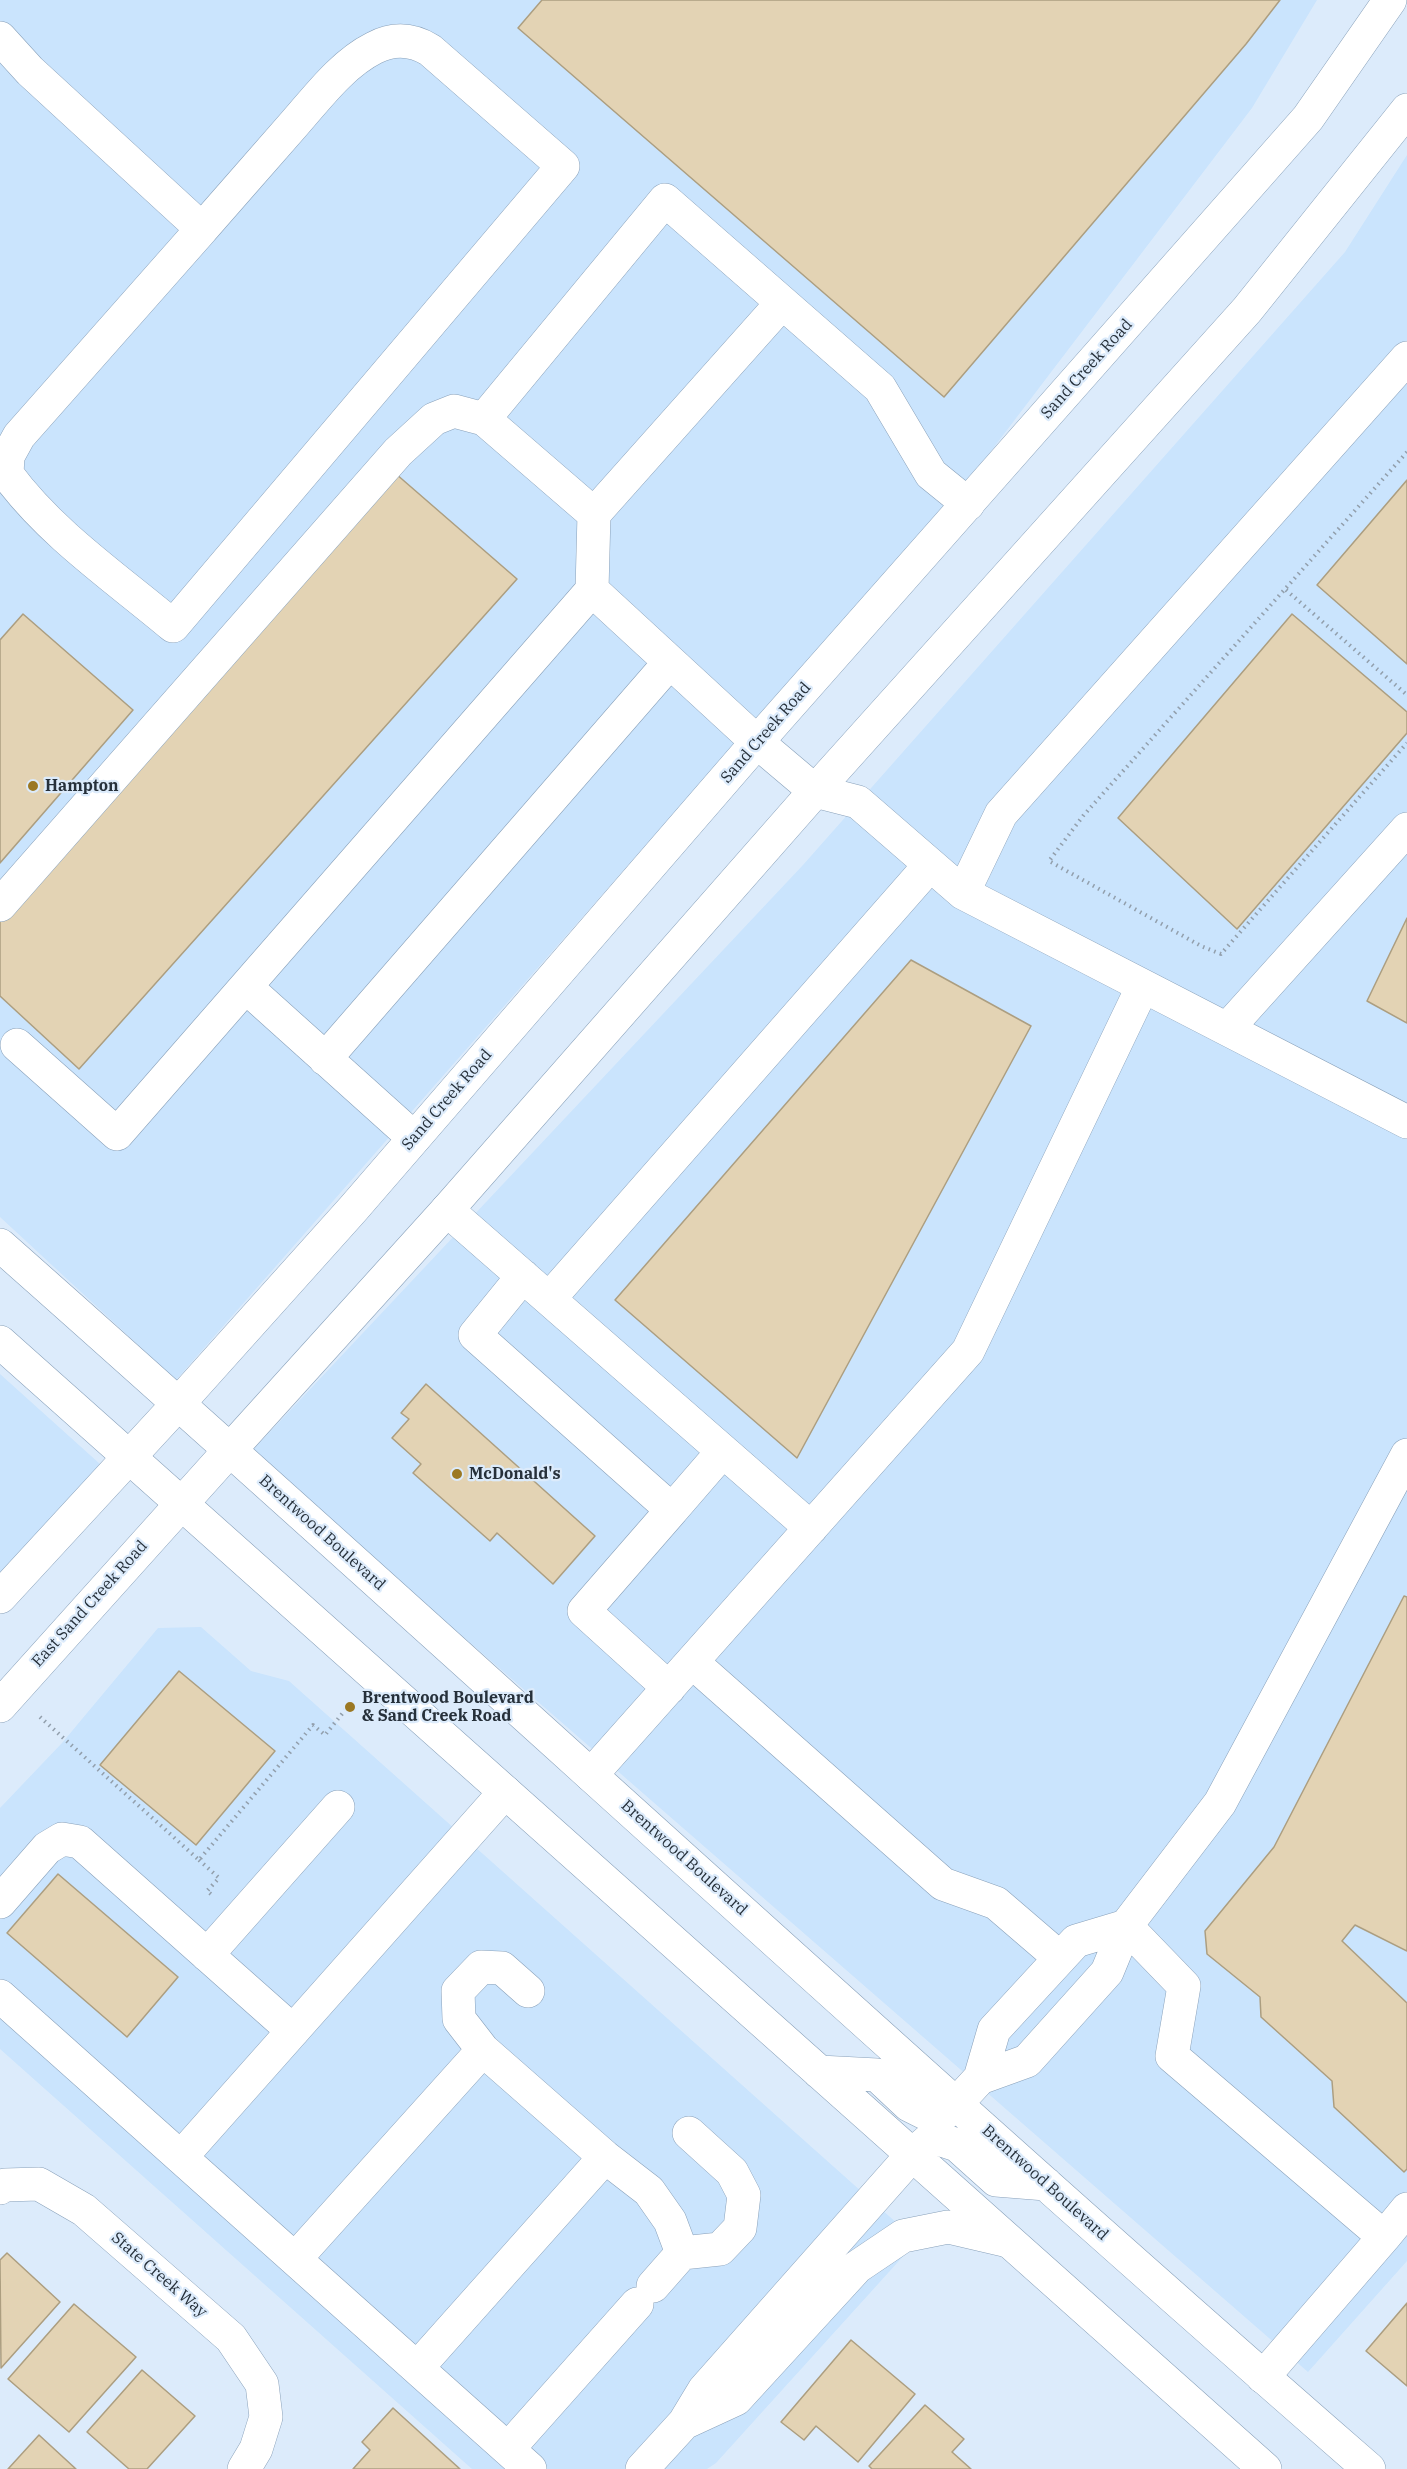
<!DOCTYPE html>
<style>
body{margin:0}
canvas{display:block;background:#dcebfb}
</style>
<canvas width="1407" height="2469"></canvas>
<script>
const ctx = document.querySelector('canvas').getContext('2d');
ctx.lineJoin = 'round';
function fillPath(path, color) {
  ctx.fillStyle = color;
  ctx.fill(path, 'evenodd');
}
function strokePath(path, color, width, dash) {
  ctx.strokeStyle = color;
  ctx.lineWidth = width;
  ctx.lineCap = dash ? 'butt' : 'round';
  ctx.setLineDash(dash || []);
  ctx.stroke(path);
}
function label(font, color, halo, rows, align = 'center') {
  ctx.font = font + ' "IBM Plex Serif",serif';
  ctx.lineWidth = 4.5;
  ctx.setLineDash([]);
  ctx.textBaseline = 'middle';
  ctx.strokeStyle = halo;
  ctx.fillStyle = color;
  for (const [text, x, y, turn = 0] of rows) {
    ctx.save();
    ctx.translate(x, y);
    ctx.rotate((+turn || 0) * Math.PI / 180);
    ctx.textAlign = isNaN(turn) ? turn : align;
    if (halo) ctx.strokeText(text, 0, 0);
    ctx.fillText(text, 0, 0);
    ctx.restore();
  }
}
const built = new Path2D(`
 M0,0h1317l-65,108 -264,347 -812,925 -176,-163z
 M1407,155v2106l-99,111 -1057,-920 552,-587 542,-613z
 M0,1374l100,90 -100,111z
 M201,1627l50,44 38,10 628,560 -201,222 -9,6h-235l-472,-420v-241l62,-65 96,-115z`);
const building = new Path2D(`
 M542,0h738l-34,44 -302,353 -426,-369z
 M388,467l129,112 -438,490 -79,-73v-83z
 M1407,480v184l-90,-79z
 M23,614l110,96 -133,153v-223z
 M1292,614l115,98v21l-170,196 -119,-111z
 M1407,918v105l-40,-22z
 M911,960l120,66 -234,432 -182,-158z
 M426,1384l169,152 -42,48 -56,-51 -7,8 -77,-68 8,-9 -29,-26 17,-19 -8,-6z
 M1404,1596l3,1v354l-52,-26 -13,16 65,62v166l-3,3 -70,-65 -2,-26 -71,-64 -1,-20 -53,-43 -2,-23 69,-84z
 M179,1671l96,80 -79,94 -96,-80z
 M58,1874l120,103 -51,60 -120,-104z
 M7,2253l53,49 -59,66 -1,-108z
 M1407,2303v83l-41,-35z
 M74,2304l62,53 -67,75 -61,-53z
 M851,2340l64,54 -57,68 -42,-36 -12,14 -23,-18z
 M142,2370l53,46 -48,53h-18l-42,-37z
 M925,2405l39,34 -12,13 19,17h-99l-3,-3z
 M393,2408l67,61h-107l17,-19 -8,-8z
 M39,2435l37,34h-68z`);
const path = new Path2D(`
 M1407,452l-324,364 -34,45 152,85 20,8 186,-211
 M1286,590l121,105
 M40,1717l159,143 114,-135 12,10 25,-31
 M199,1860l20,18 -12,13 5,4`);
const minor = new Path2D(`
 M0,38l30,33 172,158 -183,207 -11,20 -1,18c44,60 109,104 166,152l390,-460 -133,-116c-18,-11 -37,-12 -56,-2 -32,16 -57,50 -80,76 -31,35 -61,70 -92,105
 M594,514l188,-211
 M592,590l2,-76 -110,-95 181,-219 215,188 51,86 37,30
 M963,893l38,-79 406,-456
 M0,905l398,-453 36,-33 20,-8 30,8
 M246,987l168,151
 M1227,1029l180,-200
 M17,1045l100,89 475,-544 165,152 58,49 43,11 105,91 444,229
 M325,1059l345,-397
 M447,1210l364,318
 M523,1276l-48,59 197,175 -88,101 85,77
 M549,1299l381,-434
 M672,1510l51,-59
 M0,1597l178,-193
 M692,1662l251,222 53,19 64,55
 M0,1706l229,-255
 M591,1775l377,-424 175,-365
 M0,1902l47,-54 15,-9 18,3 213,189
 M1126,1926l58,60 -12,70 212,181 23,-28
 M207,1955l131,-148
 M0,1996l530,473
 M483,2050l-24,-31 -1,-28 23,-24 21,1 26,23
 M980,2078l47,-17 80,-89 19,-46 94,-123 187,-348
 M968,2091l12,-13 14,-48 82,-89 50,-15
 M181,2157l324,-365
 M0,2188l5,-3 34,-1 45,26 147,128 31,46 4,33 -10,32 -12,20
 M295,2259l188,-209 122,107 44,34 21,30 12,32 38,-4 20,-21 4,-33 -12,-23 -43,-39
 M653,2286l29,-33
 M417,2368l188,-211
 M1263,2377l121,-140
 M684,2423l52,-24 121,-132 46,-31 45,-9 60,14
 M508,2449l129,-145
 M642,2469l42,-46 20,-33 208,-235`);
const major = new Path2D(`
 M0,1245c459,406 907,822 1369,1224
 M0,1342l1265,1127
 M178,1404l175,-195 404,-467 551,-624 82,-118
 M229,1451l218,-241 368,-419 432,-481 160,-200
 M819,2072l58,3 32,30 18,9 18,-1 11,-10
 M912,2155l16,-14 14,-1 15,5 39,35 50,4`);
const markers = [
 [33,786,6,"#9b7823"],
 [457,1474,6,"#9b7823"],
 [350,1707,6,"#9b7823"]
];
const streetNames = [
 ["Sand Creek Road",1087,369,-48],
 ["Sand Creek Road",766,733,-49],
 ["Sand Creek Road",447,1100,-49],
 ["Brentwood Boulevard",322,1533,42],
 ["East Sand Creek Road",90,1604,-48],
 ["Brentwood Boulevard",684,1858,42],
 ["Brentwood Boulevard",1045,2183,42],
 ["State Creek Way",159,2275,41]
];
const poiNames = [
 ["Hampton",45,786],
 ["McDonald's",469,1474],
 ["Brentwood Boulevard",362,1698],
 ["& Sand Creek Road",362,1716]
];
fillPath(built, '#cae4fd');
fillPath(building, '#e3d3b4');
strokePath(building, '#ac9e80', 1.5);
strokePath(minor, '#89a1ba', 34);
strokePath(major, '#89a1ba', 34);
strokePath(path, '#929fac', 4, [1.5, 4.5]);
strokePath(minor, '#fff', 33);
strokePath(major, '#fff', 33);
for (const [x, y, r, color] of markers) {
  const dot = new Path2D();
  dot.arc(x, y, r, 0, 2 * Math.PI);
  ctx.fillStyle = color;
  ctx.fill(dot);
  strokePath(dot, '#dcebfb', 2);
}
label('16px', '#26303a', '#dcebfb', streetNames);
label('bold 16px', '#26303a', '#dcebfb', poiNames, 'left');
</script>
